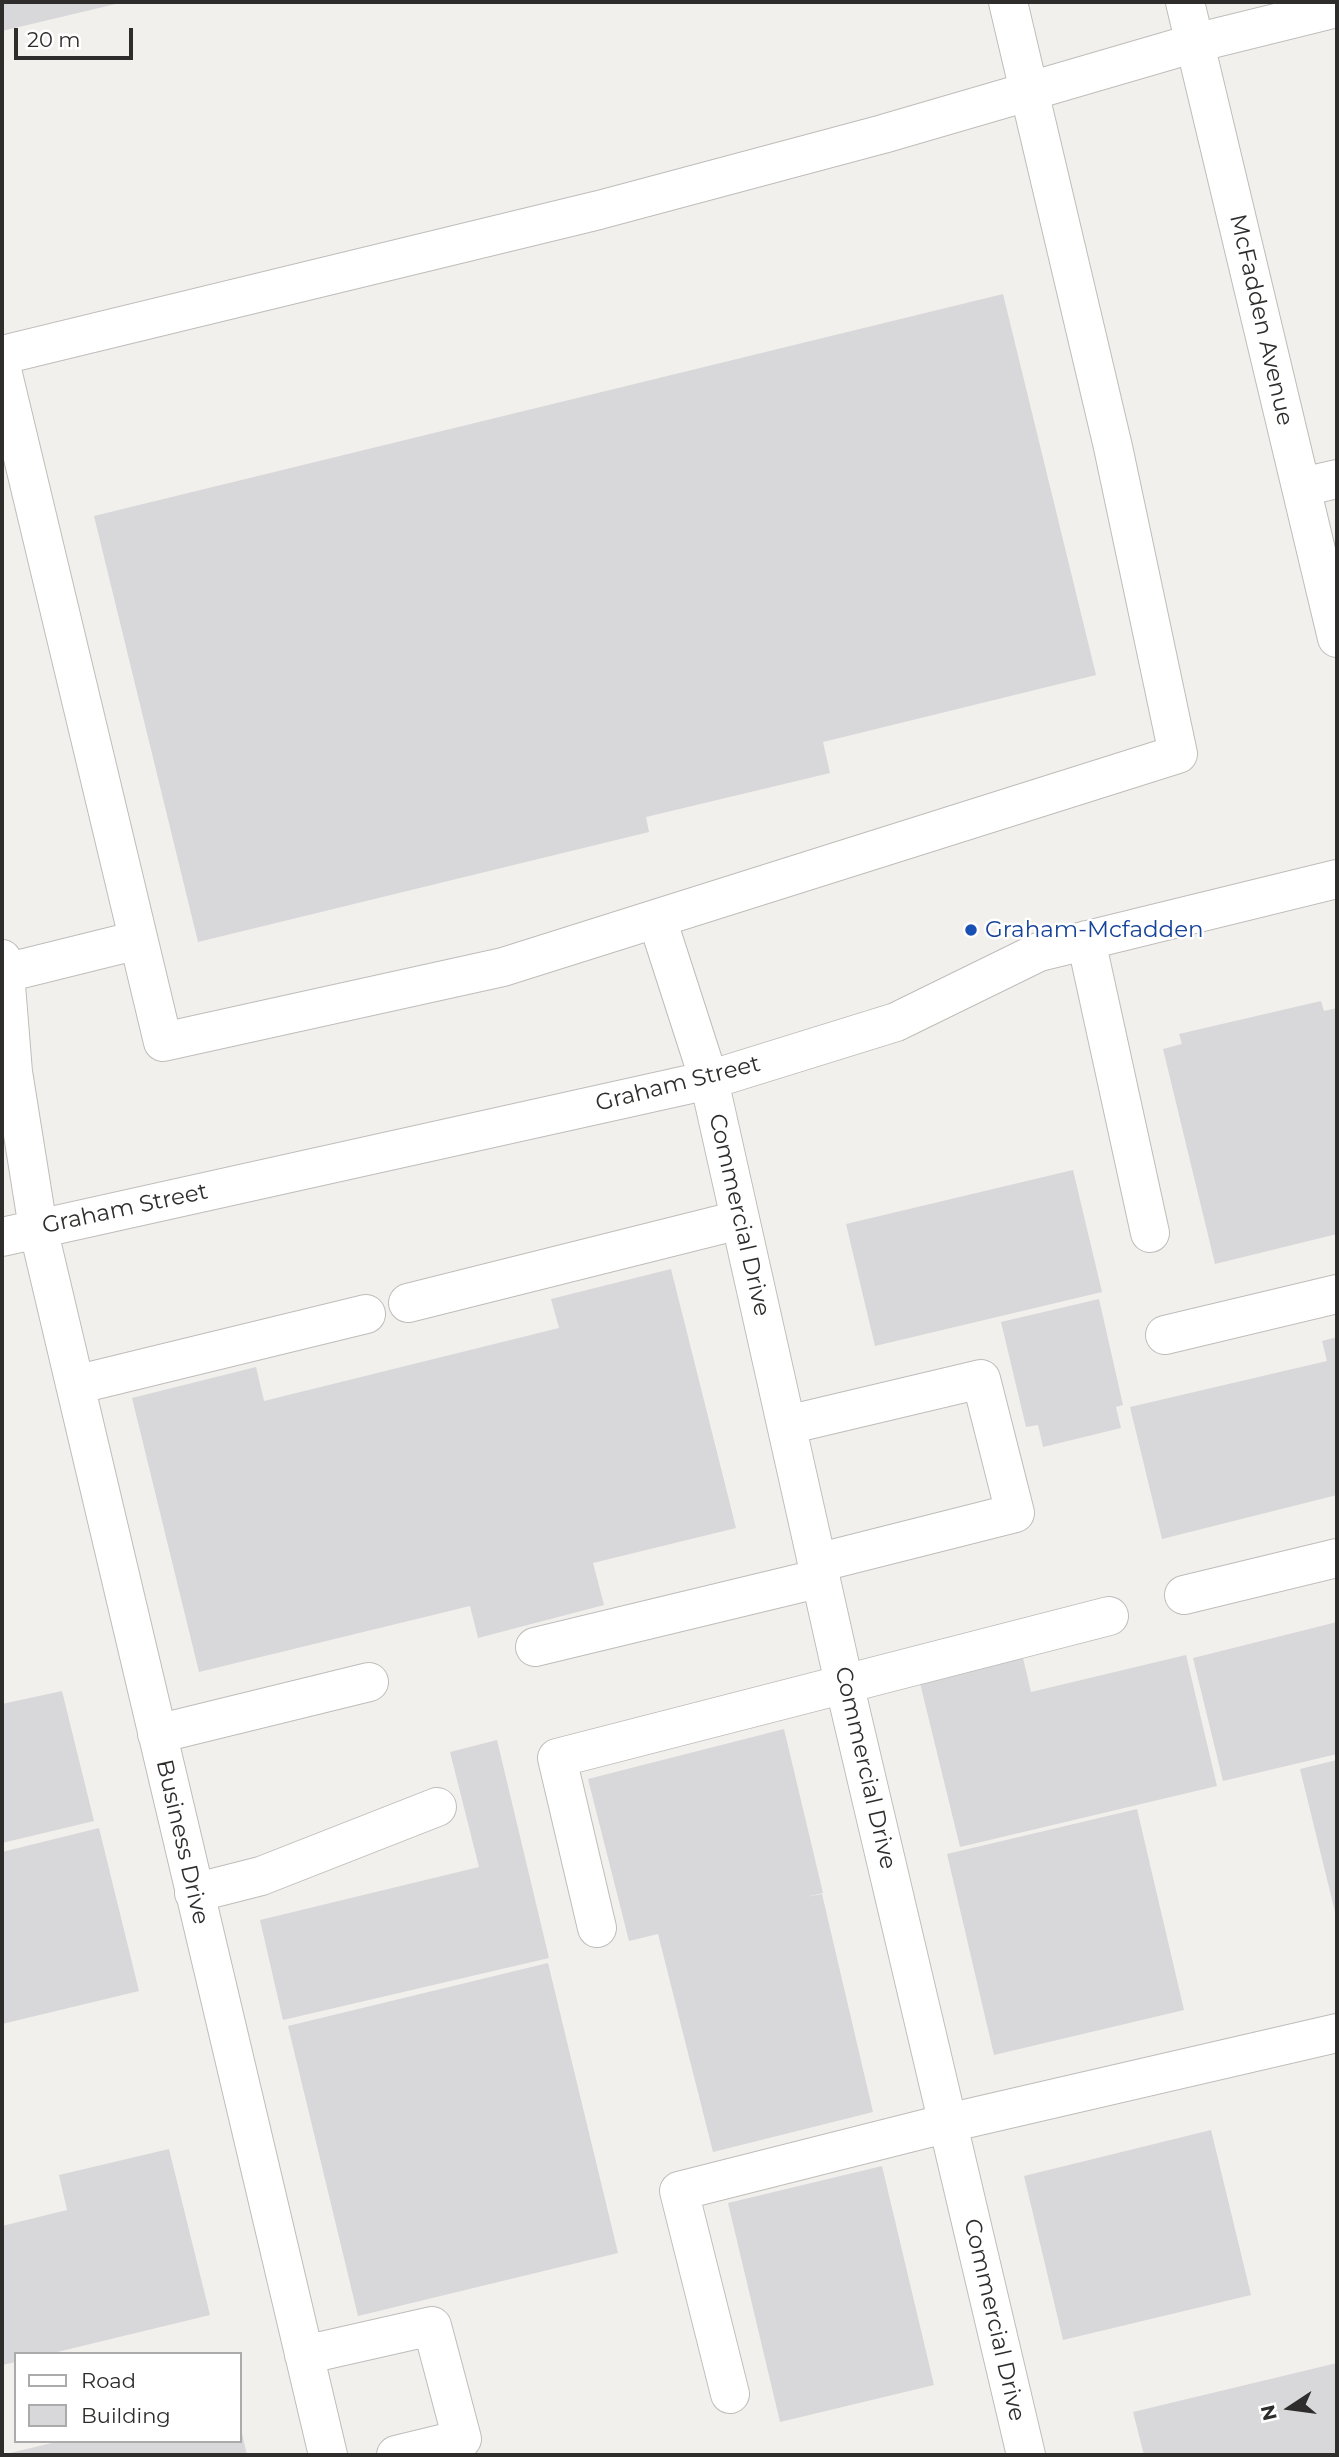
<!DOCTYPE html>
<style>
body{margin:0}
#map{position:relative;width:1339px;height:2457px;overflow:hidden;background:#f2f0ec;font-family:Montserrat,sans-serif}
canvas{display:block}
.frame{position:absolute;inset:0;border:4px solid #2e2d2c;pointer-events:none}
.legend{position:absolute;left:14px;top:2352px;width:228px;height:91px;box-sizing:border-box;background:#fff;border:2px solid #ababab;margin:0;padding:9px 12px;list-style:none;font-size:21px;color:#2e2d2c}
.legend li{display:flex;align-items:center;gap:14px;height:35px}
.legend b{width:35px;border:2px solid #ababab}
.north{position:absolute;left:1255px;top:2373px;width:70px;height:70px;-webkit-text-stroke:5px #fff;paint-order:stroke;rotate:257deg;font-size:19px;font-weight:700;line-height:28px;text-align:center;color:#2e2d2c}
.north::after{content:'';display:block;margin:auto;width:24px;height:32px;background:#2e2d2c;clip-path:polygon(50% 0,100% 100%,50% 72%,0 100%)}
.scale{position:absolute;left:14px;top:28px;width:119px;height:32px;box-sizing:border-box;border:4px solid #2e2d2c;border-top:0;padding-left:9px;font-size:21px;line-height:24px;white-space:nowrap;color:#2e2d2c;-webkit-text-stroke:5px #fff;paint-order:stroke}
</style>
<div id="map">
<canvas width="1339" height="2457"></canvas>
<div class="frame"></div>
<ul class="legend">
<li><b style="height:9px;background:#fff"></b>Road</li>
<li><b style="height:19px;background:#d8d7da"></b>Building</li>
</ul>
<div class="north">N</div>
<div class="scale">20 m</div>
</div>
<script>
const ctx = document.querySelector('canvas').getContext('2d');
ctx.lineJoin = 'round';
function fillPath(path, color) {
  ctx.fillStyle = color;
  ctx.fill(path, 'evenodd');
}
function strokePath(path, color, width, dash) {
  ctx.strokeStyle = color;
  ctx.lineWidth = width;
  ctx.lineCap = dash ? 'butt' : 'round';
  ctx.setLineDash(dash || []);
  ctx.stroke(path);
}
function label(font, color, halo, rows, align = 'center') {
  ctx.font = font + ' Montserrat,sans-serif';
  ctx.lineWidth = 5;
  ctx.setLineDash([]);
  ctx.textBaseline = 'middle';
  ctx.strokeStyle = halo;
  ctx.fillStyle = color;
  for (const [text, x, y, turn = 0] of rows) {
    ctx.save();
    ctx.translate(x, y);
    ctx.rotate((+turn || 0) * Math.PI / 180);
    ctx.textAlign = isNaN(turn) ? turn : align;
    if (halo) ctx.strokeText(text, 0, 0);
    ctx.fillText(text, 0, 0);
    ctx.restore();
  }
}
const building = new Path2D(`
 M2,2h118v1l-118,28z
 M1003,294l93,381 -273,67 7,31 -184,44 3,15 -451,110 -104,-426z
 M1321,1001l3,10 13,-3v226l-122,30 -52,-215 19,-5 -3,-10z
 M1073,1170l29,122 -227,54 -29,-122z
 M671,1269l65,259 -143,35 11,42 -126,33 -8,-32 -271,66 -67,-274 124,-31 8,34 295,-73 -8,-29z
 M1099,1299l24,106 -7,2 5,21 -78,19 -5,-22 -12,2 -25,-105z
 M1337,1337v158l-175,44 -32,-132 197,-46 -5,-20z
 M1337,1622v132l-114,27 -30,-123z
 M1186,1655l31,131 -257,61 -40,-164 103,-25 8,34z
 M62,1691l32,130 -92,22v-139z
 M784,1729l39,164 -17,4 16,-3 51,218 -160,40 -55,-218 -29,7 -41,-162z
 M497,1740l52,218 -266,62 -23,-100 219,-53 -29,-115z
 M1337,1760v156h-1l-36,-147z
 M1137,1809l47,201 -190,45 -47,-201z
 M99,1828l40,163 -137,33v-172z
 M548,1963l70,290 -260,63 -70,-290z
 M1211,2130l40,165 -188,45 -39,-164z
 M169,2149l41,166 -161,39h-33v8l-14,3v-139l65,-16 -8,-35z
 M882,2166l52,219 -154,37 -52,-219z
 M1337,2363v92h-193l-11,-43z
 M241,2429l6,26 -241,-1 54,-13h180z`);
const minor = new Path2D(`
 M1185,2l152,636
 M2,355l597,-145 284,-76 312,-91 142,-35
 M2,370l161,672 340,-75 675,-213 -65,-307 -105,-445
 M1302,487l35,-8
 M657,919l52,161 135,603 182,772
 M1086,940l64,293
 M2,959l3,14 8,99 25,156 290,1227
 M5,973l133,-33
 M2,1237l707,-157 187,-58 143,-70 298,-73
 M408,1303l331,-83
 M1165,1335l172,-41
 M75,1385l291,-71
 M787,1425l194,-46 34,134 -198,50
 M1184,1595l153,-37
 M535,1647l286,-69
 M157,1734l212,-52
 M194,1893l67,-17 176,-69
 M597,1928l-40,-170 552,-142
 M304,2355l128,-29 30,113 -66,16
 M730,2394l-51,-203 269,-68 389,-90`);
const markers = [
 [971,930,7,"#1a4fb4"]
];
const streetNames = [
 ["McFadden Avenue",1261,320,77],
 ["Graham Street",678,1084,-14],
 ["Graham Street",125,1209,-12],
 ["Commercial Drive",739,1215,77],
 ["Commercial Drive",865,1768,77],
 ["Business Drive",182,1842,77],
 ["Commercial Drive",994,2320,77]
];
const transitNames = [
 ["Graham-Mcfadden",985,930]
];
fillPath(building, '#d8d7da');
strokePath(minor, '#bfbdba', 40);
strokePath(minor, '#fff', 38);
for (const [x, y, r, color] of markers) {
  const dot = new Path2D();
  dot.arc(x, y, r, 0, 2 * Math.PI);
  ctx.fillStyle = color;
  ctx.fill(dot);
  strokePath(dot, '#fff', 2.5);
}
label('23px', '#2e2d2c', '#fff', streetNames);
label('23px', '#164399', '#fff', transitNames, 'left');
</script>
